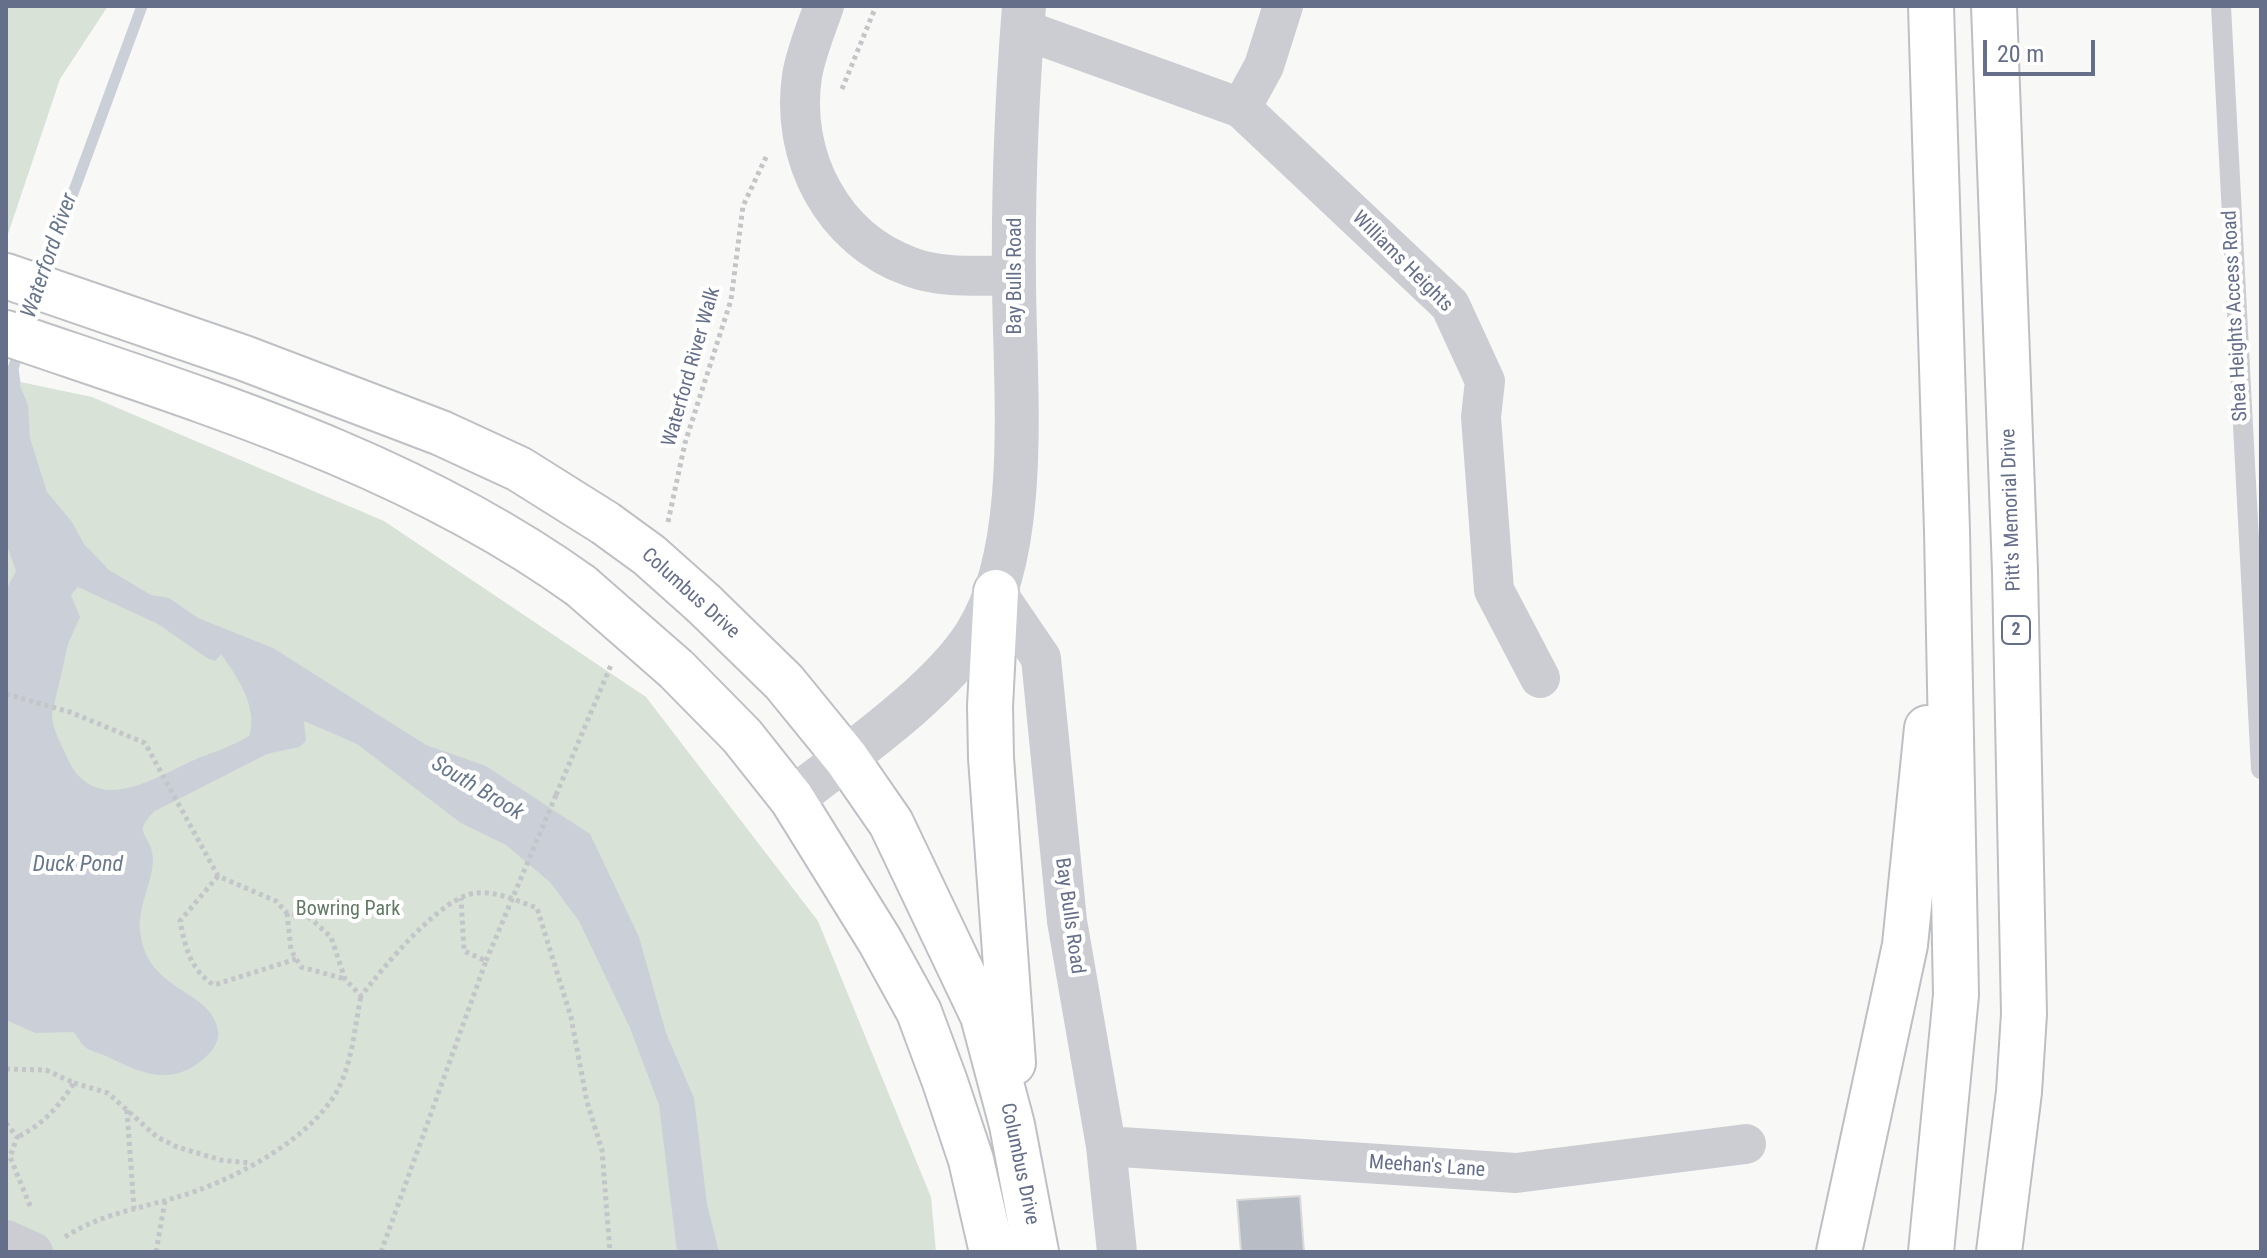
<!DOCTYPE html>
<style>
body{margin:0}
#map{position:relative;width:2267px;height:1258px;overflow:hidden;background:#f8f9f7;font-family:"Roboto Condensed",sans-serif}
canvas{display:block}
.frame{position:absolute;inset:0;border:8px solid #666f8a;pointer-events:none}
.scale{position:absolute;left:1983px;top:40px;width:112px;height:36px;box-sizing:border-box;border:4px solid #666f8a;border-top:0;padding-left:10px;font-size:24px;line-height:28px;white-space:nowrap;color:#666f8a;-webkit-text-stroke:6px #fff;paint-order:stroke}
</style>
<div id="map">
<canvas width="2267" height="1258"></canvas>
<div class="frame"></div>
<div class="scale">20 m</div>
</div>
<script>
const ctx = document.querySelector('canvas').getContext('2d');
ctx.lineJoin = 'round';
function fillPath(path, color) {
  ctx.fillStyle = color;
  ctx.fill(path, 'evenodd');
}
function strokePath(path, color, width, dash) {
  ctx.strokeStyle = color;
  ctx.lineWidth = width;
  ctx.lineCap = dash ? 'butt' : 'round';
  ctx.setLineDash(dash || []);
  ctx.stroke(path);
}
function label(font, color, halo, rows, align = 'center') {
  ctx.font = font + ' "Roboto Condensed",sans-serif';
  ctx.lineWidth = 8;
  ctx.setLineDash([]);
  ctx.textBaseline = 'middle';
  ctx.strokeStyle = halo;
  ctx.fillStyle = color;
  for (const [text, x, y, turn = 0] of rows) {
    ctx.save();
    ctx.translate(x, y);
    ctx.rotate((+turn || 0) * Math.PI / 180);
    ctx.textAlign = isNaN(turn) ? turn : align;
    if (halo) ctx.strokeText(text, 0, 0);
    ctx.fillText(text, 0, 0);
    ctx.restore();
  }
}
const green = new Path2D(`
 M6,6h102l-48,73 -54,161z
 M6,379l86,18 292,124 262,176 172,224 113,276 5,55h-930z`);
const water = new Path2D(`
 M6,365l7,4 15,36 2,33 17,54 25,30 12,22 25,26 42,25 18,3 29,20 75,30 153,97 60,21 104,68 49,103 27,96 28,65 13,106 12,48h-42l-18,-147 -29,-77 -51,-107 -29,-39 -44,-37 -45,-22 -104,-79 -53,-23 2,20 -7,6 -32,7 -112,57c-25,23 -3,23 -2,47 0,24 -15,47 -13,72 6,64 72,58 78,101 2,12 -8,23 -17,30 -32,26 -63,11 -95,-5 -6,-3 -18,-5 -22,-10 -5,-4 -6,-10 -11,-14l-38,1 -29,-13v-430l10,-19 -10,-28zM78,587l80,37 49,34 8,3 6,-7c17,24 36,51 29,81 -17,12 -38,17 -56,25 -42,19 -101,59 -128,-5 -6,-14 -14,-26 -14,-41l16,-70 12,-27 -9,-22z`);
const stream = new Path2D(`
 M41,280l101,-274
 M15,383l-2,-14 7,-23`);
const building = new Path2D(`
 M1300,1196l4,56h-63l-4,-52z`);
const path = new Path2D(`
 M842,89l34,-83
 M668,522l17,-79 46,-143 12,-94 24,-51
 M6,694l64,18 75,31 73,133 58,25 11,12 23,5 21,19 14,42 16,17c21,-27 80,-100 115,-103 21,-2 42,8 61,15l34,109 16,85 15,48 8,102
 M556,795l55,-130
 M218,876l-38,45c5,25 10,49 34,64l82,-26
 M287,913l4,37 10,17 44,12
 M6,1069l40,1 28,13c-15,23 -31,42 -57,54
 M74,1083l34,10 49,44 20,10 44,13 29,3
 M127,1110l7,99
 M6,1123l11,14 -7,20 21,51
 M65,1237c33,-22 72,-28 109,-39 55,-15 142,-60 166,-113 13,-27 15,-61 21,-89
 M156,1252l9,-51
 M381,1252l105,-291 -22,-10 -3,-53`);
const service = new Path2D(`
 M2221,6l40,763`);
const minor = new Path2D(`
 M824,6c-8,23 -18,46 -22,70 -12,80 30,163 109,191 32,12 69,8 103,9
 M1022,29l219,79 209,197 35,76 -4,36 13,173 46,88
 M1241,108l23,-42 19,-60
 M996,592l45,66 26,263 39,225 11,106
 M1106,1146l410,27 230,-29
 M6,1240l27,12`);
const tertiary = new Path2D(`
 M792,799c55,-43 148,-107 184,-165 56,-88 38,-254 38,-356 -1,-90 3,-182 10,-272`);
const primary = new Path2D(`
 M6,276l238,82 197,75 78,36 86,54
 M6,333c198,68 403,129 575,253
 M996,592l-6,114 1,52 22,305
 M704,604l80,78 62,76 45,65 92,193 29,109 24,127
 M676,669l66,67 50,63 88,142 39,71 26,70 26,78 21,92`);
const motorway = new Path2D(`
 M1931,6l16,525 9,464 -25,257
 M1994,6l21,565 9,443 -5,78 -20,160
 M1839,1252l66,-307 22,-217`);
const pathBridge = new Path2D(`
 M486,961l70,-166`);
const primaryBridge = new Path2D(`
 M605,523l44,32 55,49
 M581,586l95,83`);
const shields = [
 [2016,630,28]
];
const shieldNames = [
 ["2",2016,630]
];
const streetNames = [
 ["Williams Heights",1402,262,45],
 ["Bay Bulls Road",1016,276,-90],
 ["Shea Heights Access Road",2236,316,-93],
 ["Waterford River Walk",692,367,-74],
 ["Pitt's Memorial Drive",2012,510,-92],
 ["Columbus Drive",690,594,42],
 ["Bay Bulls Road",1069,916,82],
 ["Columbus Drive",1019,1164,78],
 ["Meehan's Lane",1427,1167,4]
];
const parkNames = [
 ["Bowring Park",348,910]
];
const waterNames = [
 ["Waterford River",50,256,-71],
 ["South Brook",477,789,31],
 ["Duck Pond",78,865]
];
fillPath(green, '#d8e2d7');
fillPath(water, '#cbd0d8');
strokePath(stream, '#cbd0d8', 11);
fillPath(building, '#b8bcc5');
strokePath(building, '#dadbd9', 2);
strokePath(primary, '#bec0c5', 48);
strokePath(motorway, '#bdbfc3', 48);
strokePath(path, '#c4c5c8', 5, [4, 4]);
strokePath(service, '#cccdd2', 20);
strokePath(minor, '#cccdd2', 40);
strokePath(tertiary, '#cccdd2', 44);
strokePath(primary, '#fff', 44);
strokePath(motorway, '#fff', 44);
strokePath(primaryBridge, '#bec0c5', 48, []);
strokePath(pathBridge, '#c4c5c8', 5, [4, 4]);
strokePath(primaryBridge, '#fff', 44);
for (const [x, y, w] of shields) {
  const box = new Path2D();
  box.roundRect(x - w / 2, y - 14, w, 28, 6);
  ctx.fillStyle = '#fff';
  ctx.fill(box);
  strokePath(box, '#666f8a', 2);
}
label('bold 18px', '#666f8a', null, shieldNames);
label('20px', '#666f8a', '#fff', streetNames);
label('20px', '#627a64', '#fff', parkNames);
label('italic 22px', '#68778b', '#fff', waterNames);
</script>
